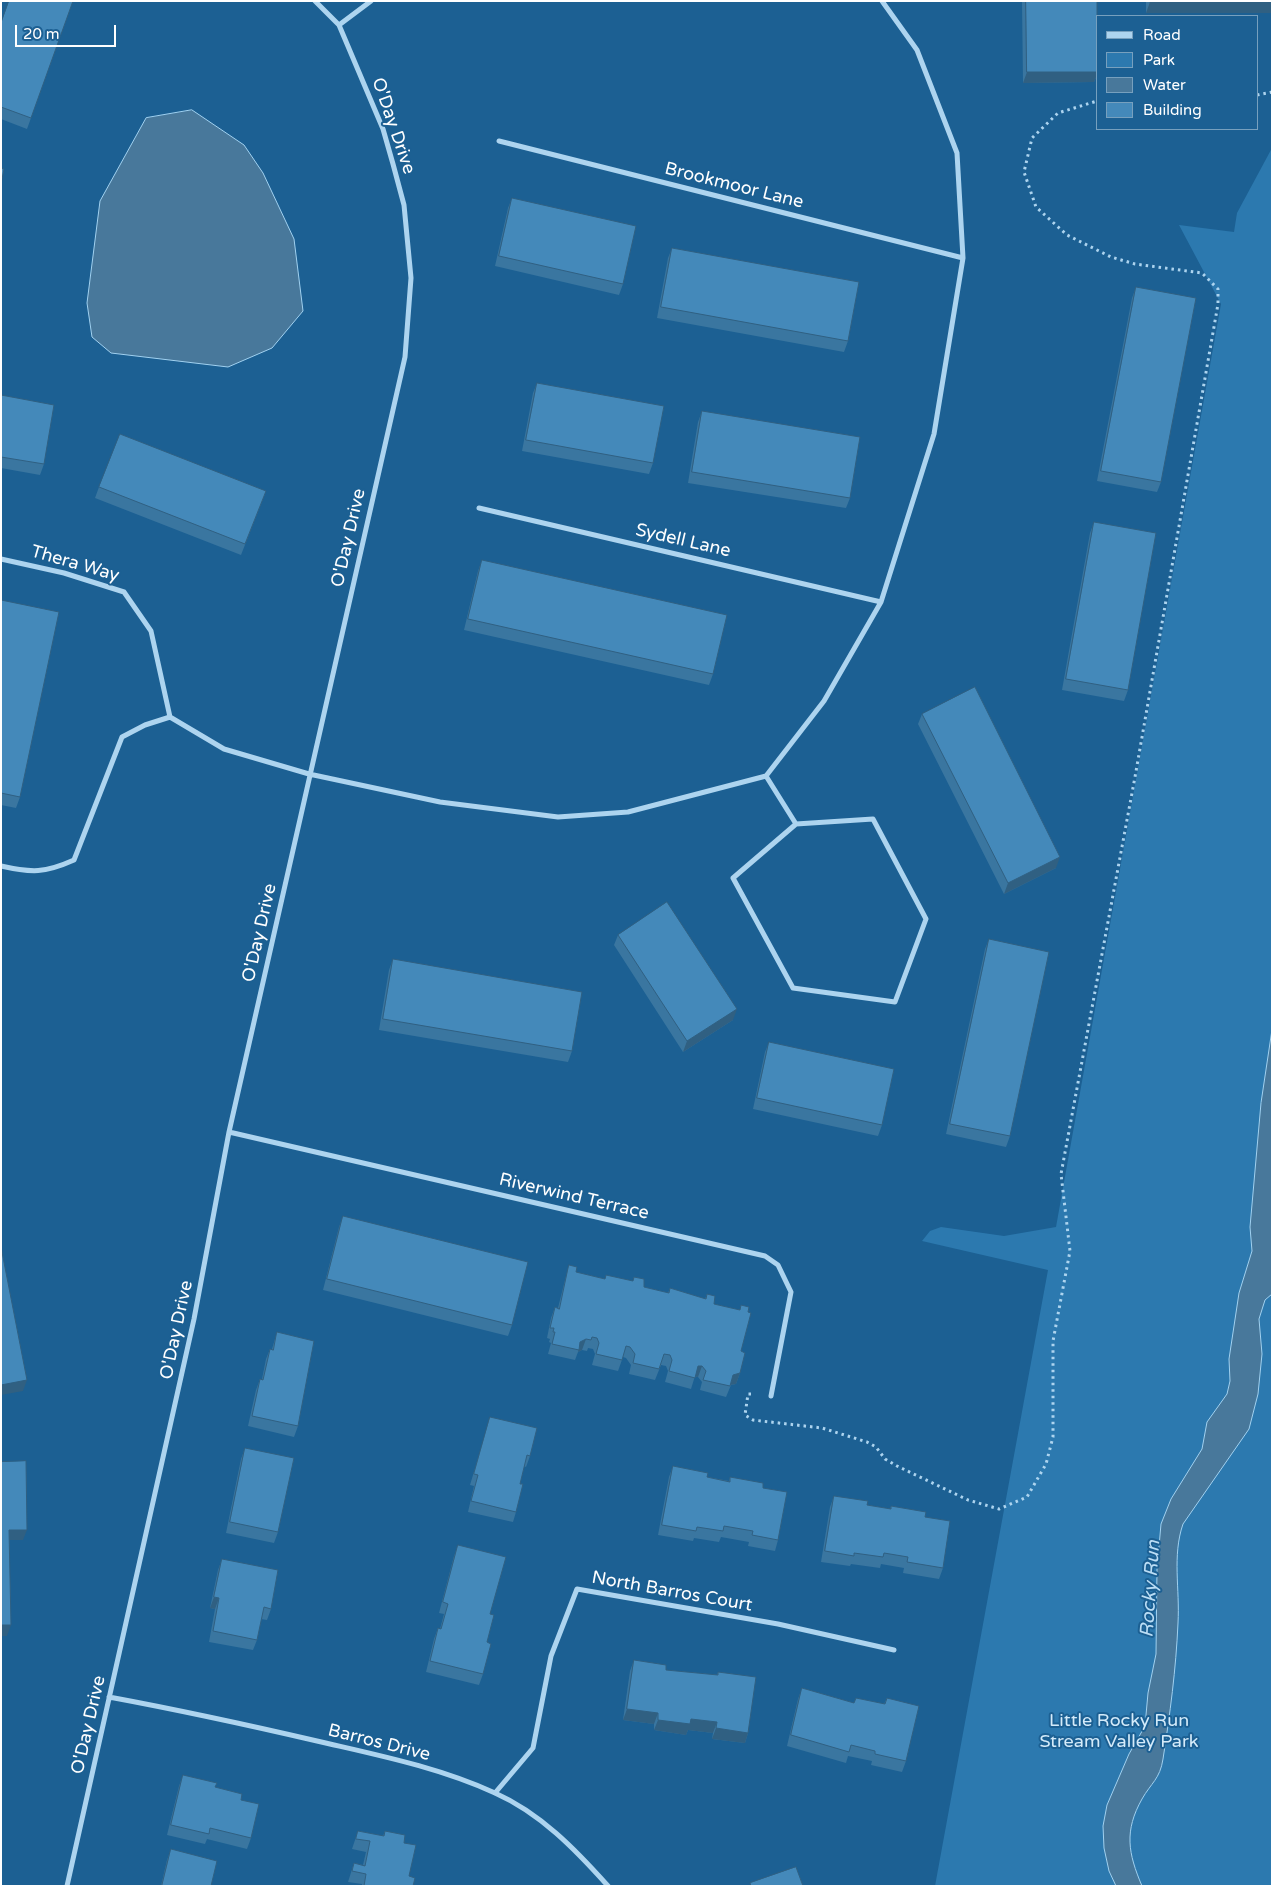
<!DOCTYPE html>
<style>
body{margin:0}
#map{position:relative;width:1273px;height:1887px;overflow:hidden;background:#1c6093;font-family:"Varela Round",sans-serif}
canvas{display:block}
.frame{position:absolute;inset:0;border:2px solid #fff;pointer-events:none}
.legend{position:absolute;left:1096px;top:15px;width:162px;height:115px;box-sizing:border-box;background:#1c6093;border:1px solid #77a0be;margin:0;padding:6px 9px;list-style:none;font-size:15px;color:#fff}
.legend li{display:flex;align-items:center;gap:10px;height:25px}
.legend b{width:25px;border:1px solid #77a0be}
.scale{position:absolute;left:15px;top:25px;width:101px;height:22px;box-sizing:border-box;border:2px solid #fff;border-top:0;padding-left:6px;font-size:15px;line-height:18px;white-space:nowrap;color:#fff;-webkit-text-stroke:4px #1c6093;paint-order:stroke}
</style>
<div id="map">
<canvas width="1273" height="1887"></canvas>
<div class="frame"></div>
<ul class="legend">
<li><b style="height:6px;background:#add4ef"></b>Road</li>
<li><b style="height:14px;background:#2c79af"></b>Park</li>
<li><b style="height:14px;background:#48789b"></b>Water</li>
<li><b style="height:14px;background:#4489ba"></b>Building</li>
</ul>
<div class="scale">20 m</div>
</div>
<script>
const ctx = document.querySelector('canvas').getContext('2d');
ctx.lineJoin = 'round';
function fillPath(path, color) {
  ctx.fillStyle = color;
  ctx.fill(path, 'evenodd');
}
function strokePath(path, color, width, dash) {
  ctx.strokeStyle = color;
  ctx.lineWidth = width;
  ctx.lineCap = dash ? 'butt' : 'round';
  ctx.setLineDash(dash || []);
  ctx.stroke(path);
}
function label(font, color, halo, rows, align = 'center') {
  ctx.font = font + ' "Varela Round",sans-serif';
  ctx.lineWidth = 4;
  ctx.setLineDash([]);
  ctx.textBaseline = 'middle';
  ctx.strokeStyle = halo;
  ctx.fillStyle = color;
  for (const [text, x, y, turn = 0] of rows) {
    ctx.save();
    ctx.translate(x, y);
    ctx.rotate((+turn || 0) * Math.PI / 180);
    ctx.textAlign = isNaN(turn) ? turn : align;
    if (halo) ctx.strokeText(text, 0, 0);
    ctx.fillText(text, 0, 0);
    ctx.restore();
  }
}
const green = new Path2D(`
 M1272,148v1738h-337l113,-616 -126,-29 8,-10 11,-4 63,9 52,-9 165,-923 -42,-79 55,7 3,-19z`);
const water = new Path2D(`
 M192,110l52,35 19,28 31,66 9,72 -31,37 -44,19 -117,-14 -19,-16 -5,-34 13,-102 46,-83z
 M1272,1030v264l-7,6 -6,19 3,35 -4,40 -9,35 -66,95c-11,32 -3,65 -5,99 -2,46 -8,91 -15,136 -3,20 -12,24 -21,40 -18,32 -14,54 0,87h-26l-7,-15 -5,-23 -1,-22 4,-21 22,-51 16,-28 3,-33 8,-39 1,-85 4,-45 10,-25 31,-50 5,-27 20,-28 3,-13 -1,-22 10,-66 13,-42 -2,-24 11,-124z`);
const path = new Path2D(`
 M1257,95l15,-3
 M751,1394h-3l-3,21 8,5 69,8 45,14 9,5 9,12 12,7 71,34 31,9 28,-12 19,-33 7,-27v-96l17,-90 -9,-77 74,-397 83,-473v-15l-16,-16 -67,-9 -24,-7 -44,-22 -31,-28 -12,-35 8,-34 26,-25 39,-12`);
const street = new Path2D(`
 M339,25l32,-24
 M499,141l464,117
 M479,508l402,94
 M1,559l63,14 60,19 27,39 19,86 54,32 85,25 131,28 118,15 70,-5 138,-36 58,-75 57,-99 53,-168 29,-176 -6,-105 -40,-103 -35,-49
 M766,776l30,48
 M873,819l53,100 -31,83 -102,-14 -60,-110 63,-54z
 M1,866c31,7 44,7 73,-6l48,-123 23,-12 25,-8
 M229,1132l536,124 13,9 13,27 -20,104
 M109,1697c70,13 139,28 208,44 60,14 121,26 178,52 45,20 80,56 113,93
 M495,1793l38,-45 18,-92 26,-67 201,35 116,26
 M67,1886l127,-567 35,-187 176,-775 6,-79 -7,-73 -11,-41 -10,-35 -44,-104 -24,-24`);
const wall = new Path2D(`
 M1022,1h75v74l-3,7 -71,1z
 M1146,1h126v12h-126z
 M1,22l30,96 -4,11 -26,-10z
 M512,198l111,86 -4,11 -124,-29 13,-58z
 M672,248l176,93 -4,11 -187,-34 11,-60z
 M1136,287l25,195 -4,10 -60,-11 35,-183z
 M537,383l116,80 -4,11 -127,-23 11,-58z
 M1,395l43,69 -4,11 -39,-7z
 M702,411l148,87 -4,10 -158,-25 10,-61z
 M99,487l167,4 -25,64 -146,-57z
 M1094,522l34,168 -4,11 -62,-11 28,-157z
 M482,560l231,114 -4,11 -245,-55 14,-59z
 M1,600l19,197 -4,11 -15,-3z
 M922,714l134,154 -52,26 -86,-170z
 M618,935l115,85 -50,32 -69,-107z
 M989,939l21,197 -4,11 -60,-13 39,-185z
 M393,959l179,92 -4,11 -189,-32 10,-60z
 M769,1042l113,83 -4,11 -125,-27 12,-57z
 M343,1216l169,109 -4,11 -185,-46 16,-63z
 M569,1265l7,7 29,7 28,2 1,-4 10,10 24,6 2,-5 35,11 2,-5 7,10 26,6 1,-5 7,7 -7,39 -1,22 -4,11 -5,1 -5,12 -26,-7 2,-8 -4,-5 -3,-1 -4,13 -26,-7 3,-11 -2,-5 -5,-1 -6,15 -26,-6 2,-9 -5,-7 -3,-1 -5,14 -26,-6 3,-11 -2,-5 -5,-1 -1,3 -5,-1 -4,2 -3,8 -27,-6 3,-11 -2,-1 1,-3 -3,-1 4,-20 4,-11 3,1 8,-32z
 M277,1332l21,94 -4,11 -46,-11 8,-36 4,-11h2l4,-20 4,-10h2z
 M490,1417l40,39 -4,11 -2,-1 -4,18 -4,28 -3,10 -45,-10 6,-26 -4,-1 17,-57z
 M245,1448l33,84 -4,11 -48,-10 15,-74z
 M673,1466l34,11 22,4 1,-4 33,11 15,52 -3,11 -27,-5 1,-4 -28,-5 -2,5 -25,-4 -1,3 -35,-6 11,-58z
 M834,1496l33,9 23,4 1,-3 34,11 18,51 -4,11 -36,-6 1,-5 -23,-4 -1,4 -29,-4 -1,2 -29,-4 9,-55z
 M458,1545l32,69 -7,60 -4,11 -53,-13 8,-33 4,-11 2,1 4,-15 -5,-1 15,-57z
 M222,1559l49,50 -4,11 -6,-1 -4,21 -4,10 -44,-8 6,-33 -5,-1 8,-38z
 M634,1660l32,10 51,5 1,-3 30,61 -3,10 -33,-4 1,-6 -25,-3 -2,5 -32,-5v-6l-31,-4 7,-49z
 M802,1688l52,15 2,-5 28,6 3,-6 19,63 -4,11 -31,-7 1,-4 -24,-5 -2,7 -59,-17 11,-47z
 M183,1775l32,12 26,13 10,38 -4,11 -40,-10 -2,5 -38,-9 12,-49z
 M358,1831l25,5 2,-5 19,12 5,33 4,10h-51v-2l-14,-2 6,-19 9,2 3,-13 -14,-3z
 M171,1849l40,37h-50l6,-26z`);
const shadedWall = new Path2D(`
 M1150,2h122v11h-126z
 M1027,72h70v3l-3,7 -71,1z
 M1060,857l-4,11 -52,26 4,-11z
 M737,1009l-4,11 -50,32 4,-11z
 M586,1339l-4,11 -4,2 2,-10z
 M698,1366h4l-4,11 -4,-1z
 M740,1373l-4,11 -6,1 3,-10z
 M27,1380l-4,11 -22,4v-10z
 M9,1530h18l-4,10h-18z
 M214,1597l5,1 -4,11 -5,-1z
 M1,1625h10l-4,11h-6z
 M627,1709l31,4 -4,11 -31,-4z
 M691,1719l26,3 -4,11 -25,-3 -2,5 -32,-5 4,-10z
 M716,1728l32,5 -3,10 -33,-4z`);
const building = new Path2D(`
 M9,1h64l-42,117 -30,-11v-84z
 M1026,1h71v71h-70z
 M1150,1h122v1h-122z
 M1,168l3,1 -3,15z
 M512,198l124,28 -13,58 -124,-28z
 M672,248l187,34 -11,59 -187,-34z
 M1136,287l60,11 -35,184 -60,-11z
 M537,383l127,23 -11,57 -127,-23z
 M1,395l53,10 -10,59 -43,-7z
 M702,411l158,26 -10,61 -158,-26z
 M120,434l146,57 -21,53 -146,-57z
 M1094,522l62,11 -28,157 -62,-11z
 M482,560l245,55 -14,59 -245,-55z
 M1,600l58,12 -39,185 -19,-4z
 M975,687l85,170 -52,26 -86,-169z
 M667,902l70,107 -50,32 -69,-106z
 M989,939l60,13 -39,184 -60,-12z
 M393,959l189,33 -10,59 -189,-32z
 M769,1042l125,27 -12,56 -125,-27z
 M343,1216l185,46 -16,63 -185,-46z
 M1,1247l26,133 -26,5z
 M569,1265l8,2 -1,5 29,7 1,-4 27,6 1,-4 10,2v8l25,6 1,-5 36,11 1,-5 8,2 -1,8 26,6 1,-5 8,2 -1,5 3,1 -10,38 4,2 -5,20 -7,2 -3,11 -27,-6 3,-9 -4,-5h-4l-3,12 -26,-7 3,-11 -2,-5 -6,-1 -5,15 -26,-6 2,-9 -5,-7 -4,-1 -4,14 -26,-6 3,-11 -2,-5 -5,-1 -1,3 -5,-1 -6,3 -1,8 -27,-6 3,-12h-2l1,-4h-4l5,-21 4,2z
 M277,1332l37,9 -16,85 -46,-10 8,-37 3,1 7,-31 3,1z
 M490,1417l47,11 -7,28 -3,-1 -7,29h3l-7,28 -45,-11 7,-26 -4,-1z
 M245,1448l49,10 -16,74 -48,-10z
 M26,1461l1,69h-18l2,95h-10v-163z
 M673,1466l35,7 -1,4 23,5v-5l33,6v5l24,4 -9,48 -26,-5 1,-4 -29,-5 -1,5 -26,-4 -1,4 -34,-6z
 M834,1496l34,5 -1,4 24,4v-3l35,6 -1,5 25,4 -7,47 -36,-6 1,-5 -24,-4 -1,4 -29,-4v3l-29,-5z
 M458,1545l48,12 -16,57 4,1 -7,27 4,2 -8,30 -53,-13 8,-33 3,1 7,-25 -5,-2z
 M222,1559l56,11 -7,39 -7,-2 -7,33 -44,-9 6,-33 -5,-1z
 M634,1660l32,5v5l52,5v-3l38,5 -8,56 -32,-5 1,-6 -26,-3 -1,5 -32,-4v-7l-31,-4z
 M802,1688l52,15 2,-5 29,6 2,-6 32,8 -13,55 -31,-7v-3l-24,-6 -2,7 -58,-17z
 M183,1775l34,8 -2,4 27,7 -1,6 18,4 -8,34 -41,-10 -1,6 -38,-9z
 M358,1831l26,5 1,-5 20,4 -1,8 12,2 -7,31 6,2 -2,8h-49l2,-12 -14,-3 2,-8 11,3 5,-25 -14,-2z
 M171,1849l46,12 -6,25h-49z
 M796,1867l7,19h-52l-1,-3z`);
const streetNames = [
 ["O'Day Drive",393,126,71],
 ["Brookmoor Lane",734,186,14],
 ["O'Day Drive",349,538,-77],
 ["Sydell Lane",683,541,13],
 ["Thera Way",75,564,16],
 ["O'Day Drive",260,933,-77],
 ["Riverwind Terrace",574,1197,13],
 ["O'Day Drive",177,1330,-78],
 ["North Barros Court",672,1592,10],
 ["O'Day Drive",89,1725,-77],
 ["Barros Drive",379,1743,14]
];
const parkNames = [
 ["Little Rocky Run",1119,1721],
 ["Stream Valley Park",1119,1742]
];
const waterNames = [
 ["Rocky Run",1151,1589,-86]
];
fillPath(green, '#2c79af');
fillPath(water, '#48789b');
strokePath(water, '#a1d1f0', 1);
strokePath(path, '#add4ef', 3, [2.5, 4]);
strokePath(street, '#add4ef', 5);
fillPath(wall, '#3a76a0');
fillPath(shadedWall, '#306082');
fillPath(building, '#4489ba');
strokePath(building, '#306082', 1);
label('18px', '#fff', '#1c6093', streetNames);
label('18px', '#d4ebfa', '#1c6093', parkNames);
label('italic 19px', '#baddf5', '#1c6093', waterNames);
</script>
